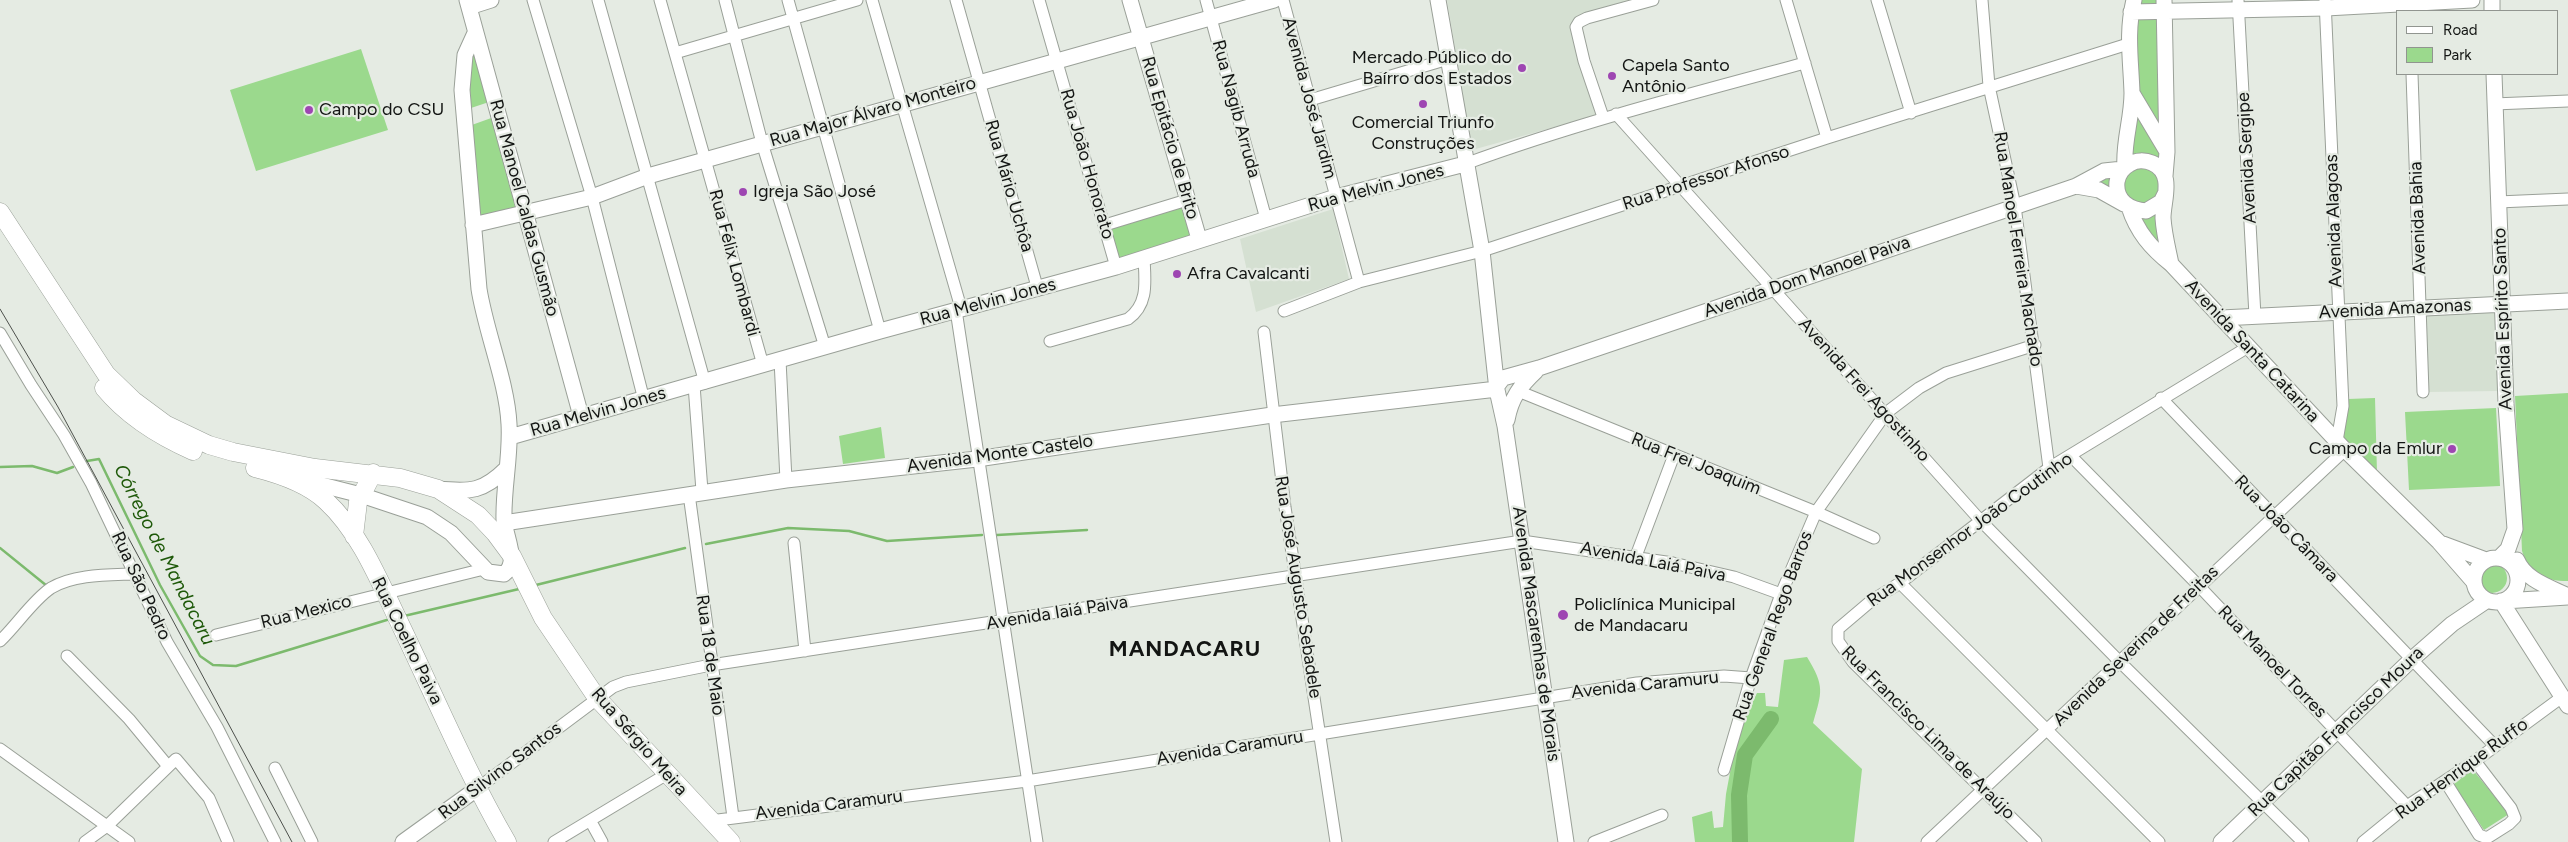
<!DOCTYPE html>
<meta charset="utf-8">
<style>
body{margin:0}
#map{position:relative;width:2568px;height:842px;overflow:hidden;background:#e5ebe3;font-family:Figtree,sans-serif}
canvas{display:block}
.legend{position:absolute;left:2396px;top:10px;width:162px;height:65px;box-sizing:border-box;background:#e5ebe3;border:1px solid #919590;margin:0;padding:6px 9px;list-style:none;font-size:15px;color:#131513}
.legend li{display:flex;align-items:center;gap:10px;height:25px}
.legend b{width:25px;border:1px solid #919590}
</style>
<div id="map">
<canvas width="2568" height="842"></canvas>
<ul class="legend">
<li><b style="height:6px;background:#fff"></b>Road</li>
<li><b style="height:14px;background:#9bd98d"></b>Park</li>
</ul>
</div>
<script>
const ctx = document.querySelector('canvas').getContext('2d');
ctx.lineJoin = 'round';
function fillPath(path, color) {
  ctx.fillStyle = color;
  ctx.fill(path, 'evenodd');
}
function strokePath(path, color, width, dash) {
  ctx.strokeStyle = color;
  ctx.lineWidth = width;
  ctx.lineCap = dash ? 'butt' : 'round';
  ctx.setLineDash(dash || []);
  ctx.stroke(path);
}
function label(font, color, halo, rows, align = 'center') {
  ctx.font = font + ' Figtree,sans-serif';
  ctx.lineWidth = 4.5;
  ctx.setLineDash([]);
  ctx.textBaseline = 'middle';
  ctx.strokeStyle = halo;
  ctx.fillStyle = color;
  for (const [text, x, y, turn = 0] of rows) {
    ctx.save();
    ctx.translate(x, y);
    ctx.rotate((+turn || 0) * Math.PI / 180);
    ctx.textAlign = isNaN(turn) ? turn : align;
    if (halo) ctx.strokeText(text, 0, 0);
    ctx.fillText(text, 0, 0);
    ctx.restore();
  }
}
const built = new Path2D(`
 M1447,0h196l-70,21 25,94 -126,35z
 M1333,209l16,70 -93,33 -16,-73z
 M2496,311l2,80 -70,1 -2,-78z`);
const green = new Path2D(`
 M2139,0h20l3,250 -25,-33 -46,-35 34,-10 9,-128z
 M474,46l15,56 -18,6 -2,-36z
 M361,49l27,81 -132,41 -26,-81z
 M494,117l27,92 -46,9 -6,-92z
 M1187,200l10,40 -81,27 -11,-42z
 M2568,393v188c-25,0 -38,-7 -46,-30l-7,-155z
 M2375,398l2,75 -35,-35 6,-39z
 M2496,408l4,78 -91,4 -4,-78z
 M881,427l4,31 -42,6 -4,-28z
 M2477 578a15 15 0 1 1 30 0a15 15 0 1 1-30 0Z
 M1807,657c18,29 15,35 6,66l49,46 -8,73h-159l-3,-25 20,-6 2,17 9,-1 3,-33 12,-64 19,-37h8l1,13 12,1 6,-47z
 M2473,770l36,44 -25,16 -31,-46z`);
const stream = new Path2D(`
 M87,461l12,-2 61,126 40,71 13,9 23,1 154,-47
 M0,467l32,-1 25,7 16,-6
 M997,535l90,-5
 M706,544l82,-16 61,3 38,10 95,-6
 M0,548l47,38
 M536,585l149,-37
 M404,616l115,-27`);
const river = new Path2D(`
 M1740,842l-1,-47 6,-40 26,-36`);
const street = new Path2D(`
 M533,0l59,197 52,203
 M598,0l107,383
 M660,0l103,365
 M725,0l37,143 63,204
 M788,0l92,331
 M872,0l89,308
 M956,0l82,290
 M1039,0l77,267
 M1206,0l60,219
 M1283,0l76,282
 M1786,0l41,138
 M1877,0l34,113
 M1982,0l7,86 26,120 34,262
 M2238,0l17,316
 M2325,0l18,406 -6,35
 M675,53l182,-53
 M2412,74l11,318
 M1310,100l138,-41
 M2494,104l74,-3
 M1616,114l364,406 139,141 184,181
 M1603,117l-19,-56 -8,-34 3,-5 8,-4 66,-18
 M1465,164c112,-41 225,-70 340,-101
 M2498,202l70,-3
 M1105,225l82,-25
 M956,310l81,532
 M1284,311l75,-29 123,-31 345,-113 301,-94
 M1264,332l21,175 51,335
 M0,333l31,52 33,50 27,48 76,159 50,85 58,115
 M1050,341l78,-22c21,-15 17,-38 16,-61
 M780,360l6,120
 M694,385l8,106
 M1518,391l298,121 58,26
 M2161,398l334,348
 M2071,456l128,130 208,220
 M689,494l44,323
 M794,543l11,108
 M1636,556l38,-101
 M1900,583l259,259
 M216,635l268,-66
 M0,641c16,-15 33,-41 51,-53 23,-14 57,-13 83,-14
 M67,656l62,63 38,46
 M0,749l129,93
 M275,768l37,74
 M1724,770l27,-92 30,-84 35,-82 70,-99 33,-25 27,-15 89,-28
 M2445,781l34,54 8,3 22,-14 6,-6 -4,-10 -36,-47
 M478,788l135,-101 13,-5 85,-17 811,-124 151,22 61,14 47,17
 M710,821l317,-40 610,-98 87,-7 27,2
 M591,822l11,20
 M85,842l22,-16 69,-67 33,39 19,44
 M554,842l113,-68
 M1594,842l68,-27
 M1927,842l418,-392
 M2036,842l-183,-180 -15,-21v-12l33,-28 29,-18 149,-115 199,-121
 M2363,842l44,-36 68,-45 87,-64`);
const secondary = new Path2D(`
 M467,0l114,416
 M1130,0l69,239
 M1438,0l44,251 15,139 8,36 61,416
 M2164,0l3,152 -2,24
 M2492,0v11
 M469,7l22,-7
 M2131,12l195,-4 146,-8
 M2494,74l12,330 9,125 -7,20 -9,9
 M2132,93l34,57
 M2125,167c-2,-25 7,-48 7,-74 -1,-32 -6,-61 2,-93
 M2076,186l23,4 25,14
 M2165,194l-4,8 -15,9c-16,-1 -31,-10 -29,-29 1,-7 6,-15 13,-18 6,-4 15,-4 22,-1 23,10 11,37 11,55 1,16 5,31 8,46
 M2129,207c8,25 22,41 42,57l174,186 94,92 34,39
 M473,225l119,-28 56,-21 626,-176
 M2221,318l347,-17
 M1497,386l6,-8 36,-10 537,-182 28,-15 19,-2
 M1507,420c4,-22 13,-34 29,-49
 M510,437l370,-106 236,-64 220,-70 129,-33
 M298,479l63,16 66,22 24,16 37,39 16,2c16,-11 1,-38 0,-54 -1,-32 7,-64 5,-96 -2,-42 -23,-91 -30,-135l-17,-199 3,-35 10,-22
 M438,489c33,3 45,3 69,-21
 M504,523l282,-43 191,-21 295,-44 225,-26
 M2443,544l43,16
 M2474 580a22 22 0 1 1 44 0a22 22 0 1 1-44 0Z
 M2517,560c8,20 33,27 51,36
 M2501,601l67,105
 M2504,601l64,-4
 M403,842l75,-54
 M2221,842l190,-182 41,-36 34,-23`);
const primary = new Path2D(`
 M0,212l106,162 28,27 31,23 44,21 24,7 82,16 85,10 38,11 40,26 17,18 17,23 31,62 54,80 134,144
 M104,388c24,29 55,48 89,63
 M255,468c24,6 52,15 71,33 35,32 55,84 76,127 34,71 65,145 105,214
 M354,536l4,-34 15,-29`);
const tram = new Path2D(`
 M0,309l58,98 234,435`);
const markers = [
 [1522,68,5,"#9e46b2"],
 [1612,76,5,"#9e46b2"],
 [1423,104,5,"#9e46b2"],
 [309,110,5,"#9e46b2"],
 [743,192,5,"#9e46b2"],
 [1177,274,5,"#9e46b2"],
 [2452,449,5,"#9e46b2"],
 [1563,615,6,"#9e46b2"]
];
const poiNames = [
 ["Mercado Público do",1512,58,"right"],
 ["Baírro dos Estados",1512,79,"right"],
 ["Capela Santo",1622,66],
 ["Antônio",1622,87],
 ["Campo do CSU",319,110],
 ["Comercial Triunfo",1423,123,"center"],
 ["Construções",1423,144,"center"],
 ["Igreja São José",753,192],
 ["Afra Cavalcanti",1187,274],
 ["Campo da Emlur",2442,449,"right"],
 ["Policlínica Municipal",1574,605],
 ["de Mandacaru",1574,626]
];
const streetNames = [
 ["Avenida José Jardim",1309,98,75],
 ["Rua Nagib Arruda",1236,109,75],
 ["Rua Major Álvaro Monteiro",873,112,-16],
 ["Rua Epitácio de Brito",1170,138,74],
 ["Avenida Sergipe",2247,158,-93],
 ["Rua João Honorato",1087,164,74],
 ["Rua Professor Afonso",1706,178,-18],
 ["Rua Mário Uchôa",1009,186,74],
 ["Rua Melvin Jones",1376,188,-15],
 ["Rua Manoel Caldas Gusmão",524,208,75],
 ["Avenida Bahia",2418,218,-92],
 ["Avenida Alagoas",2334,221,-92],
 ["Rua Manoel Ferreira Machado",2018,249,81],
 ["Rua Félix Lombardi",734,263,75],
 ["Avenida Dom Manoel Paiva",1807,277,-19],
 ["Rua Melvin Jones",988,302,-15],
 ["Avenida Amazonas",2395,309,-3],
 ["Avenida Espírito Santo",2503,319,-92],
 ["Avenida Santa Catarina",2252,351,47],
 ["Avenida Frei Agostinho",1864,390,48],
 ["Rua Melvin Jones",598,412,-16],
 ["Avenida Monte Castelo",1000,454,-8],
 ["Rua Frei Joaquim",1696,464,22],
 ["Rua João Câmara",2286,529,46],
 ["Rua Monsenhor João Coutinho",1970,530,-36],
 ["Avenida Laiá Paiva",1653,562,11],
 ["Rua São Pedro",141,586,65],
 ["Rua José Augusto Sebadele",1298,587,81],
 ["Rua Mexico",306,612,-14],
 ["Avenida Iaiá Paiva",1057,613,-9],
 ["Rua General Rego Barros",1773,626,-70],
 ["Avenida Mascarenhas de Morais",1536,634,82],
 ["Rua Coelho Paiva",407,641,64],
 ["Avenida Severina de Freitas",2136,646,-44],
 ["Rua 18 de Maio",710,655,82],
 ["Rua Manoel Torres",2272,662,46],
 ["Avenida Caramuru",1645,685,-6],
 ["Rua Capitão Francisco Moura",2336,732,-44],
 ["Rua Francisco Lima de Araújo",1928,733,45],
 ["Rua Sérgio Meira",639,742,49],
 ["Avenida Caramuru",1230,748,-9],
 ["Rua Henrique Ruffo",2462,769,-36],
 ["Rua Silvino Santos",500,771,-37],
 ["Avenida Caramuru",829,805,-7]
];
const waterNames = [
 ["Córrego de Mandacaru",164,555,63]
];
const districtNames = [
 ["MANDACARU",1185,650]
];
fillPath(built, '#d5e0d2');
fillPath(green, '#9bd98d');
strokePath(stream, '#7cba6d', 2.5);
strokePath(river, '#7cba6d', 16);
strokePath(street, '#9aa098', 13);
strokePath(secondary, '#9aa098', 17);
strokePath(primary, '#9aa098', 19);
strokePath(street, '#fff', 11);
strokePath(secondary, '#fff', 15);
strokePath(primary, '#fff', 18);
strokePath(tram, '#4d504c', 1);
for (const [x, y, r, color] of markers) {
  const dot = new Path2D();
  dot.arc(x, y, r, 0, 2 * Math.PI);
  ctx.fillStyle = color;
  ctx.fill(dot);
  strokePath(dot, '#e5ebe3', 2);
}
label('18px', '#131513', '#e5ebe3', poiNames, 'left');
label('18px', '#131513', '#e5ebe3', streetNames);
label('italic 19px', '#1e5909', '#e5ebe3', waterNames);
ctx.letterSpacing = '1px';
label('bold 22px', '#131513', '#e5ebe3', districtNames);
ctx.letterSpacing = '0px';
</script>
